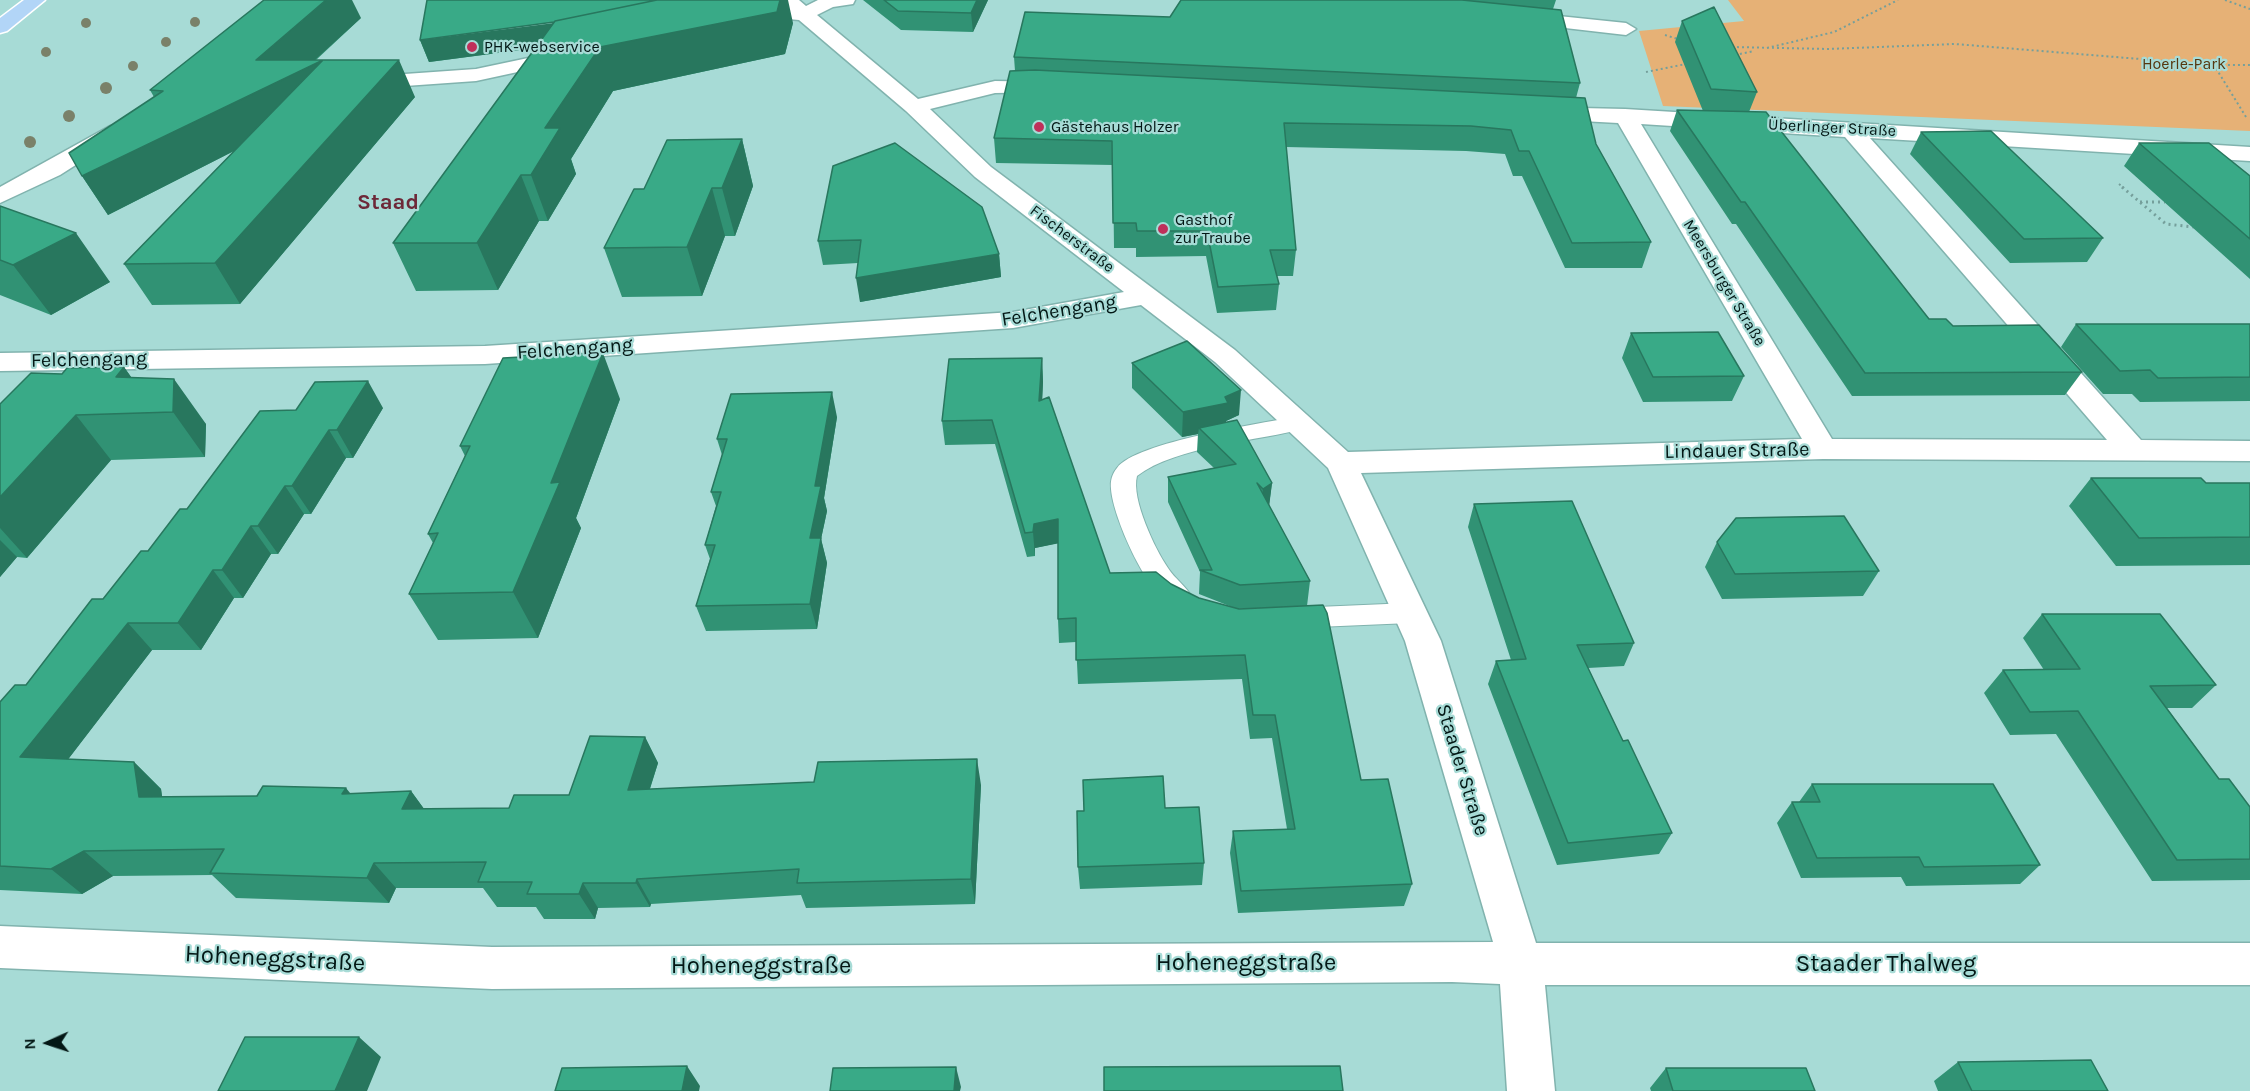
<!DOCTYPE html>
<meta charset="utf-8">
<style>
body{margin:0}
#map{position:relative;width:2250px;height:1091px;overflow:hidden;background:#a7dbd6;font-family:Karla,sans-serif}
canvas{display:block}
.north{position:absolute;left:18px;top:1013px;width:60px;height:60px;-webkit-text-stroke:4px #a7dbd6;paint-order:stroke;rotate:267deg;font-size:16px;font-weight:700;line-height:24px;text-align:center;color:#031715}
.north::after{content:'';display:block;margin:auto;width:21px;height:27px;background:#031715;clip-path:polygon(50% 0,100% 100%,50% 72%,0 100%)}
</style>
<div id="map">
<canvas width="2250" height="1091"></canvas>
<div class="north">N</div>
</div>
<script>
const ctx = document.querySelector('canvas').getContext('2d');
ctx.lineJoin = 'round';
function fillPath(path, color) {
  ctx.fillStyle = color;
  ctx.fill(path, 'evenodd');
}
function strokePath(path, color, width, dash) {
  ctx.strokeStyle = color;
  ctx.lineWidth = width;
  ctx.lineCap = dash ? 'butt' : 'round';
  ctx.setLineDash(dash || []);
  ctx.stroke(path);
}
function label(font, color, halo, rows, align = 'center') {
  ctx.font = font + ' Karla,sans-serif';
  ctx.lineWidth = 4.5;
  ctx.setLineDash([]);
  ctx.textBaseline = 'middle';
  ctx.strokeStyle = halo;
  ctx.fillStyle = color;
  for (const [text, x, y, turn = 0] of rows) {
    ctx.save();
    ctx.translate(x, y);
    ctx.rotate((+turn || 0) * Math.PI / 180);
    ctx.textAlign = isNaN(turn) ? turn : align;
    if (halo) ctx.strokeText(text, 0, 0);
    ctx.fillText(text, 0, 0);
    ctx.restore();
  }
}
const green = new Path2D(`
 M1728,0h522v131l-587,-25 -24,-75 105,-10z`);
const pathFar1 = new Path2D(`
 M2225,0l25,9
 M1665,35l16,5
 M1732,47l96,2 127,-5 259,21
 M1767,48l67,-16 64,-32
 M1735,55l19,-4
 M1646,72l40,-8
 M2246,117l-32,-52h36
 M2119,184l5,4`);
const path = new Path2D(`
 M2122,187l44,37 28,3
 M2140,202h25`);
const service = new Path2D(`
 M1299,416l8,2 4,5 -4,5c-48,13 -131,18 -170,48 -6,23 18,73 31,92 7,11 18,18 24,29l-4,7c-6,2 -11,4 -17,0 -25,-12 -58,-87 -60,-115 -1,-8 1,-15 6,-21 18,-26 147,-45 182,-52z
 M1410,603l9,3 4,7 -4,7 -9,3 -116,5 -10,-3 -3,-7 3,-7 10,-3z`);
const minor = new Path2D(`
 M778,0h21l7,6 12,-6h37l-2,4 -20,3 -16,8 101,84 77,-18 63,1 4,4 -4,4 -7,2 -56,1 -65,16 61,58 244,183 113,102 454,-13 -184,-316 -73,-4 -8,-2 -3,-5 3,-5 88,2 625,38v14l-380,-23 271,302 109,1v20l-427,-2 -462,14 80,168 95,302h714v42h-705l10,106h-48l-7,-107 -48,-2 -960,7 -492,-21v-42l492,21 1001,-5 -88,-301 -77,-173 -113,-106 -74,-57 -128,23 -528,36 -485,7v-18l485,-7 528,-34 111,-20 -149,-115 -69,-66 -107,-91 -22,-2 -3,-4 3,-4 8,-2zM1641,124l204,13 262,303 -275,-1z
 M1520,12l106,11 10,6 -10,6 -113,-13 -3,-4z
 M566,50l7,2 3,4 -3,4 -97,21 -71,5 -7,-2 -3,-4 3,-4 7,-2 71,-5z
 M110,126l8,2 3,5 -3,5 -58,37 -60,28v-16z`);
const primary = new Path2D(`
 M24,0h21l-38,31 -7,2v-15z`);
const trees = [
 [195,22,5],
 [86,23,5],
 [166,42,5],
 [46,52,5],
 [133,66,5],
 [106,88,6],
 [69,116,6],
 [30,142,6]
];
const wall = new Path2D(`
 M863,0h125l-15,32 -72,-2z
 M1181,0h375l-3,9 27,74 -4,15 20,46 55,98 -9,26h-77l-43,-92h-9l-8,-22 -39,-3 -180,-4 10,103 -3,26h-16l2,8 -3,26 -59,3 -11,-57 -70,1v-9h-22l-1,-83 -117,-2 -2,-25 21,-67 -1,-14 156,-40z
 M361,18l-45,42 99,37 -175,207 -88,1 -28,-41 110,-113 -126,64 -26,-39 72,-79 -4,-7z
 M1682,21l75,71 -8,20 180,207 24,7 129,46 -17,23 -213,1 -116,-172h-4l-62,-93 7,-21 26,1 -28,-69z
 M793,23l-8,31 -172,37 -42,68 5,15 -28,47h-9l-41,69 -82,1 -23,-48 143,-195 -107,14 -9,-22z
 M1921,132l182,106 -16,24 -77,1 -100,-109z
 M742,139l11,47 -18,50h-10l-23,60 -80,1 -18,-49 40,-59z
 M2139,143l111,33v103l-126,-113z
 M833,166l166,88 2,23 -141,25 -2,-39 -35,2 -5,-24z
 M0,206l110,76 -59,33 -51,-20z
 M2076,324h174v77l-110,1 -8,-8h-29l-42,-47z
 M1631,333l113,43 -12,25 -89,1 -21,-44z
 M1042,358l1,24 -1,18 68,173 61,11 28,14 162,182 51,104 -8,22 -166,7 -8,-60 3,-22 54,-2 -15,-91 -22,1 -8,-60 -164,5 -2,-42 -17,1 -1,-24v-76l-23,5v8l-8,1 -32,-113 -50,1 -3,-24z
 M1132,363l107,52 -13,6v1l46,61 -3,22 41,76 -3,25 -70,3 -38,-15 1,-22 -32,-70v-25l46,-9 -17,-16 1,-18 -16,3 -50,-49z
 M124,367l7,10 75,47 -1,33 -94,3 -84,98 -10,-1 -17,20v-173l62,-30z
 M620,399l-44,119 5,10 -43,110 -100,2 -29,-46 24,-51 -5,-9 37,-78 -5,-10z
 M383,408l-30,50h-7l-35,56h-7l-26,40h-7l-28,44h-9l-33,52h-49l-84,109 66,3 27,27 1,8 188,-3 61,-3 13,18 85,-1 60,-13 76,-58 13,26 -8,26 331,-4 -6,119 -169,4 -5,-13 -150,9 -1,3 -52,1 -3,11h-51l-8,-12h-39l-14,-19h-87l-7,15 -153,-5 -24,-23 -99,1 -31,18 -82,-4v-188l26,-17 77,-86 84,-90 73,-98z
 M837,417l-13,81 3,13 -6,28 6,24 -10,66 -111,2 -10,-25 14,-47 -5,-14 11,-39 -5,-14 11,-37 -5,-16z
 M2091,478l115,5h44v82l-134,1 -47,-60z
 M1474,504l160,139 -10,23 -36,2 35,73 49,92 -13,21 -102,11 -69,-181 8,-23 15,-1 -43,-133z
 M1717,542l162,29 -16,25 -141,3 -17,-32z
 M2042,614l174,71 -24,23h-25l52,71 31,28v73l-98,1 -96,-147 -46,1 -26,-42 19,-23h41l-21,-32z
 M1812,784l228,81 -20,19 -114,2 -5,-9 -100,1 -24,-55 15,-21h7z
 M1165,808l39,55 -2,22 -122,4 -2,-22z
 M1958,1062l150,29h-170l-4,-10z
 M1666,1068l149,23h-164l-1,-3z`);
const shadedWall = new Path2D(`
 M326,0h26l9,18 -54,49 16,-7 17,37 -232,118 -26,-39 174,-116z
 M780,0h8l5,23 -8,31 -172,37 -42,68 5,15 -28,47 -17,-46 14,-47 55,-81z
 M977,0h11l-15,32 -2,-19z
 M578,20l4,22 -153,20 -9,-22z
 M399,60l16,37 -175,207 -25,-41z
 M742,139l11,47 -18,50 -13,-48z
 M521,175l18,46 -41,69 -21,-47z
 M712,188l13,48 -23,60 -15,-49z
 M76,233l34,49 -59,33 -38,-50z
 M999,254l2,23 -141,25 -4,-24z
 M603,353l17,46 -44,119 5,10 -43,110 -25,-46 38,-109z
 M1042,358l1,24 -2,43 -2,-24z
 M124,367l32,45 -40,-35z
 M174,379l32,45 -1,33 -32,-45z
 M368,381l15,27 -30,50 -16,-28z
 M1241,390l-2,25 -13,6v7h-27l-1,6 -16,3 1,-25 42,-15z
 M832,392l5,25 -13,81 3,13 -6,28 6,24 -10,66 -7,-25v-66l5,-52z
 M76,415l35,45 -84,98 -27,-30v-31z
 M329,430l17,28 -35,56 -19,-28z
 M1272,483l-3,24 -9,6 3,-24z
 M285,486l19,28 -26,40 -20,-28z
 M1058,519l2,24 -25,5v8l-2,-24 1,-8z
 M251,526l20,28 -28,44 -21,-28z
 M0,540l17,17 -17,20z
 M213,570l21,28 -33,52 -23,-27z
 M128,623l24,27 -102,133 -30,-26z
 M645,737l13,26 -17,53 -13,-26z
 M977,759l4,26 -6,119 -4,-25z
 M134,762l27,27 5,34 -27,-26z
 M346,788l21,26 -25,-20z
 M411,791l19,26 -28,-8z
 M84,851l29,25 -31,18 -31,-25z
 M374,863l22,25 -7,15 -22,-25z
 M637,879l14,25 -1,3 -14,-24z
 M583,883l15,25 -3,11 -16,-25z
 M359,1037l22,20 -14,34h-32z
 M687,1066l13,20 -1,5h-17z
 M956,1067l5,20 -1,4h-6z`);
const building = new Path2D(`
 M264,0h62l-70,60h143l-184,203 -91,1 199,-204 -241,116 -13,-23 94,-62 -13,-1z
 M427,0h230l-102,21 -1,1 -134,18z
 M657,0h123l-3,12 -177,35 -55,81h15l-29,47h-10l-44,68h-84l162,-222z
 M884,0h93l-6,13 -73,-2z
 M1181,0h281l99,10 19,73 -566,-26 11,-45 145,5z
 M1714,7l43,85 -46,-3 -29,-68z
 M1035,70l550,28 11,46 55,98 -79,1 -43,-92h-10l-8,-21 -40,-4 -187,-3 12,127h-26l9,34 -61,3 -11,-56h-70l-1,-8h-23l-1,-82 -118,-3 16,-67z
 M1677,110l89,2 163,207h17l7,7 86,-1 43,47 -217,1 -120,-171h-4z
 M1991,131l112,107 -79,1 -103,-107z
 M742,139l-20,49h-10l-25,59 -83,1 30,-59h10l23,-49z
 M895,143l87,64 17,47 -143,24 5,-38 -43,1 15,-75z
 M2139,143h70l41,33v63z
 M0,206l76,27 -63,32 -13,-5z
 M2076,324h174v53l-92,1 -8,-8 -30,1z
 M1718,332l26,44 -91,1 -22,-44z
 M1187,341l54,49 -16,7 3,6 -45,9 -51,-49z
 M603,353l-52,130 9,-1 -47,110 -104,2 29,-61 -10,1 42,-88h-10l43,-88 18,-1 1,-2z
 M1042,358l-3,43 10,-4 61,176 46,-1 15,12 28,14 40,11 84,-4 4,8 34,167 27,-1 24,105 -171,7 -8,-60 62,-2 -20,-114h-22l-8,-60 -169,5v-42l-18,1v-100l-24,5 -1,8 -8,1 -33,-113 -50,1 7,-62z
 M124,367l-8,10 58,2 -1,33 -97,3 -76,82v-93l31,-31 31,1 5,-6z
 M368,381l-31,49h-8l-37,56h-7l-27,40h-7l-29,44h-9l-35,53h-50l-108,134 114,5 5,35 118,-1 6,-10 83,2 -4,6 69,-3 -9,18 107,-1 5,-13h55l21,-59 55,1 -17,53 186,-8 4,-20 159,-3 -6,120 -174,4 2,-14 -162,10 -1,4h-53l-4,11h-52l5,-12h-54l8,-20 -112,1 -7,15 -157,-5 14,-24 -140,2 -33,18 -51,-3v-164l15,-17h11l66,-86h11l38,-48h7l32,-42h7l73,-98 36,-1 19,-28z
 M832,392l-17,94h6l-11,52h11l-11,66 -114,2 19,-61h-10l16,-53h-10l16,-53h-10l14,-45z
 M1237,420l35,63 -9,6 -6,-6 53,98 -70,4 -40,-15h12l-44,-93 68,-13 -37,-36z
 M2091,478h110l5,5h44v54l-111,1z
 M1572,501l62,142 -57,2 46,96 5,-1 44,93 -104,10 -72,-182 30,-2 -52,-155z
 M1844,516l35,55 -144,3 -18,-32 19,-24z
 M2042,614h118l56,71 -66,1 69,93h10l21,28v52l-73,1 -99,-149 -48,1 -27,-42 77,-1z
 M1163,776l2,32 34,-1 5,56 -126,4 -1,-56h7l-1,-31z
 M1812,784h181l47,81 -116,2 -5,-10 -102,1 -25,-56h28z
 M245,1037h114l-24,54h-117z
 M2091,1060l17,31h-136l-14,-29z
 M687,1066l-5,25h-127l7,-23z
 M1340,1066l3,25h-239v-24z
 M956,1067l-2,24h-124l3,-23z
 M1666,1068h140l9,23h-142z`);
const markers = [
 [472,47,6,"#bf305a"],
 [1039,127,6,"#bf305a"],
 [1163,229,6,"#bf305a"]
];
const farPoinames = [
 ["PHK-webservice",484,47],
 ["Gästehaus Holzer",1051,127],
 ["Gasthof",1175,220],
 ["zur Traube",1175,238]
];
const farParknames = [
 ["Hoerle-Park",2184,64]
];
const farStreetnames = [
 ["Überlinger Straße",1832,128,3],
 ["Fischerstraße",1072,239,37],
 ["Meersburger Straße",1724,283,59]
];
const streetNames = [
 ["Felchengang",1059,311,-9],
 ["Felchengang",575,349,-4],
 ["Felchengang",89,360,-1],
 ["Lindauer Straße",1737,451,-1],
 ["Staader Straße",1462,770,73]
];
const farDistrictnames = [
 ["Staad",388,203]
];
const nearStreetnames = [
 ["Hoheneggstraße",275,959,3],
 ["Hoheneggstraße",1246,963],
 ["Staader Thalweg",1886,964],
 ["Hoheneggstraße",761,966]
];
fillPath(green, '#e6b176');
strokePath(service, '#81b3ae', 2);
strokePath(minor, '#81b3ae', 3);
strokePath(primary, '#fff', 3);
strokePath(pathFar1, '#759f9b', 2, [2, 3]);
strokePath(path, '#759f9b', 3, [2, 4]);
fillPath(service, '#fff');
fillPath(minor, '#fff');
fillPath(primary, '#b2d5f7');
ctx.fillStyle = '#7a8169';
for (const [x, y, r] of trees) {
  ctx.beginPath();
  ctx.arc(x, y, r, 0, 2 * Math.PI);
  ctx.fill();
}
fillPath(wall, '#319274');
fillPath(shadedWall, '#28775e');
fillPath(building, '#39aa87');
strokePath(building, '#28775e', 1.5);
for (const [x, y, r, color] of markers) {
  const dot = new Path2D();
  dot.arc(x, y, r, 0, 2 * Math.PI);
  ctx.fillStyle = color;
  ctx.fill(dot);
  strokePath(dot, '#a7dbd6', 2);
}
label('16px', '#031715', '#a7dbd6', farPoinames, 'left');
label('16px', '#56370f', '#a7dbd6', farParknames);
label('16px', '#031715', '#a7dbd6', farStreetnames);
label('20px', '#031715', '#a7dbd6', streetNames);
label('bold 22px', '#6d2838', '#a7dbd6', farDistrictnames);
label('24px', '#031715', '#a7dbd6', nearStreetnames);
</script>
